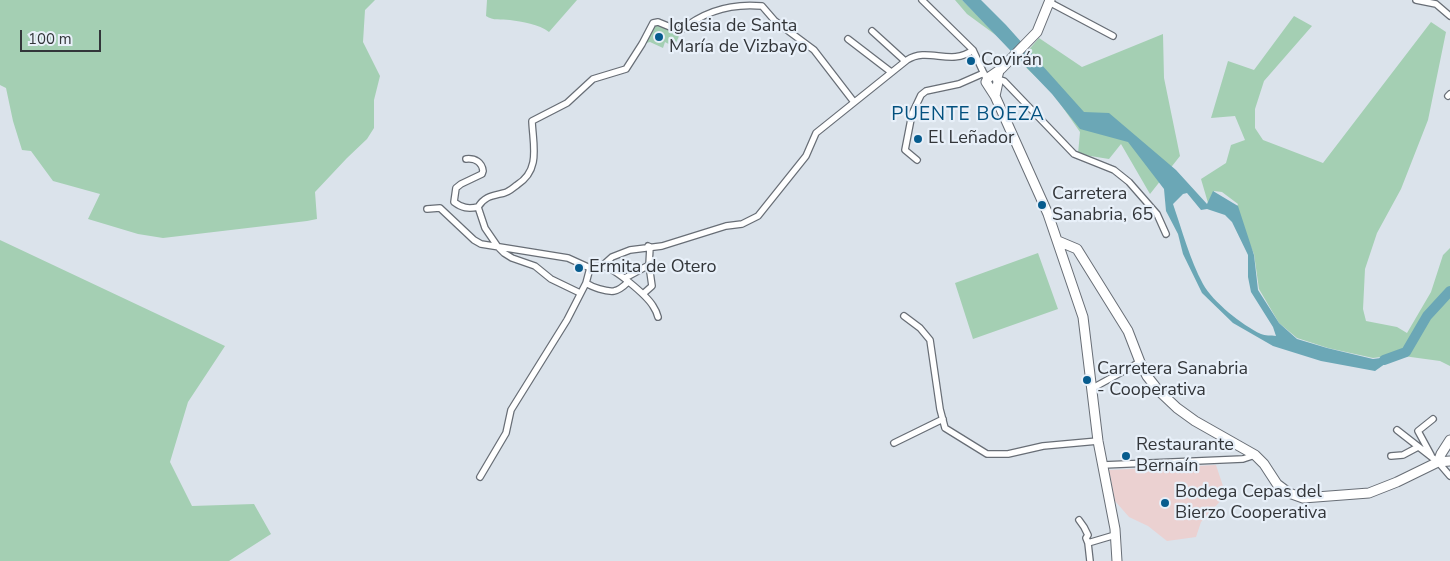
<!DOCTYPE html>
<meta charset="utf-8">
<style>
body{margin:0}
#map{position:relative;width:1450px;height:561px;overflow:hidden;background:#dbe3eb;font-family:"Nunito Sans",sans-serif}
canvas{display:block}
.scale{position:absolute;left:20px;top:30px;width:81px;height:22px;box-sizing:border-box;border:2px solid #33363a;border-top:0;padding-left:6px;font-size:15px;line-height:18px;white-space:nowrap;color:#33363a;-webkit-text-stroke:4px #e8f0f9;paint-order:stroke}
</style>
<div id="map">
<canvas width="1450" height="561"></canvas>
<div class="scale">100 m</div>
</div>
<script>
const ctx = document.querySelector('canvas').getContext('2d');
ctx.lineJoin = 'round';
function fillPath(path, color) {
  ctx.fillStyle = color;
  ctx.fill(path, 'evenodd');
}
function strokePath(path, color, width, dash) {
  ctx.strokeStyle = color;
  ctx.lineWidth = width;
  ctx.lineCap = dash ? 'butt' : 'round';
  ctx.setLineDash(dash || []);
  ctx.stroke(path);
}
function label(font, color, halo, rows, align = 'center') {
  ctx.font = font + ' "Nunito Sans",sans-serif';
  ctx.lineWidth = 4.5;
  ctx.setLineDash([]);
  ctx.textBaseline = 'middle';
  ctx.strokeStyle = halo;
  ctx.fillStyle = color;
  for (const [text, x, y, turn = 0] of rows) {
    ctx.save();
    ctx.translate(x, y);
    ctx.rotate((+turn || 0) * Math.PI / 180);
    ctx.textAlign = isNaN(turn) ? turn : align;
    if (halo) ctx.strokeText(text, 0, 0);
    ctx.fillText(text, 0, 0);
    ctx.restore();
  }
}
const industrial = new Path2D(`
 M1216,465l10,30 -25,27 -5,15 -29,4 -19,-15 -19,-9 -14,-16 -6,-31z`);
const green = new Path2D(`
 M0,0h375l-10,10 -2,32 17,34 -6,24v28l-7,11 -20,19 -32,34 2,27 -10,2 -144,17 -25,-4 -50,-15 12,-25 -47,-13 -22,-30 -9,-1 -9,-29 -7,-33 -6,-3z
 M487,0h90l-28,32c-10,-8 -27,-10 -39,-12 -9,-1 -17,1 -24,-4z
 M955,0h7l35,36 -30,-22z
 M1294,16l18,10 -48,55 -9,28v19l8,12 60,23 108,-141 15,10 -18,88 -27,69 -24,44 -12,36 -2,40 3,12 31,6 10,6 24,-41 12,-37 7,-7v118l-10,-5 -44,-6 -23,3 -45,-10 -31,-10 -18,-15 -20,-34 -5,-35 -19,-43 3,-7 -16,-12 -8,-1 -6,12 -7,-24 25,-16 5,-18 14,-5 -10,-24 -24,2 17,-57 26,9z
 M653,25l14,3 13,6 -6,13 -9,-5 -2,6 -13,-6 -4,1z
 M1163,34l1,44 16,78 -30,38 -29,-50 -12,15 -31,-5 2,-22 -28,-40 -33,-31 20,-23 43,29z
 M0,240l225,106 -37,56 -18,60 22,44 62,-2 17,30 -42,27h-229z
 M1038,253l20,56 -85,30 -18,-56z`);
const water = new Path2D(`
 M962,0h19l25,25 78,87 25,1 67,57 31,34 6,-13 25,15 16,49 4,35 21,33 18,16 30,9 46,11 23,-3 -21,15 -54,-10 -48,-15 -40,-23 -31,-30 -19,-39 -5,-20 -12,-23 -2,-22 -36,-47 -48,-13 -28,-35zM1187,193l14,17 6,-1 18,6 7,7 16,33v22l3,15 22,35 3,9c-5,-1 -11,0 -15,-2 -19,-9 -48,-32 -58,-50 -13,-24 -21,-54 -30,-80l10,-10z`);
const river = new Path2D(`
 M1384,360l22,-8 21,-36 23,-25`);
const street = new Path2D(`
 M922,0l51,50 12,26
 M1416,0l20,4 14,12
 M1049,2l64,34
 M872,31l33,30
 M848,39l43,33
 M998,79l6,2 70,73 40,16 15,12 28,32 9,20
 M1448,96l2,-2
 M466,159c9,-1 16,3 17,12l-1,3 -21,10 -5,4 -2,14c8,6 14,7 24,5
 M917,160l-12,-10 7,-36 9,-19 5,-4 33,-7 25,-11
 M427,209l13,-1 34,32 7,4 87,14 22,10
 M602,266l10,-9 18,-7 32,-4 64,-20 16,-2 16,-8 48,-60 10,-23 91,-73c21,-14 44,7 66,-10
 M625,278l24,-13
 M586,283c6,4 20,9 28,8 6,-1 10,-5 14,-9
 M580,293l-29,-14 -16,-13 -23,-8 -8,-5 -6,-6 -13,-19 -7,-21c7,-11 14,-11 26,-14 5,-1 9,-5 13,-8 24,-15 16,-40 15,-64l35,-18 26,-24 33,-10 16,-25 11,-21 5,-1 22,9c24,-20 51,-28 82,-25l13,15 39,29 40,52
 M643,294l9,-8 -3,-21 1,-18 -2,-1
 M904,316l16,12 10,12 10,69 5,19 42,26h21l35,-8 55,-5
 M1091,389l49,-27
 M1397,430l41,32 12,14
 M894,443l49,-24
 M1431,455l-13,-24 15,-12
 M1391,456l12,-1 15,-8
 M1103,465l140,-6 12,-4
 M480,477l26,-44 5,-23 56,-90 19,-37 4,-15c3,-1 8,-2 11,-2 12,0 46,30 52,40 2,3 4,7 5,11
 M1079,520l5,7 4,8 -2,3 2,5 2,18
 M1088,543l27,-8`);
const secondary = new Path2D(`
 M1050,0l-13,32 -36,37 -13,9 -2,4 9,14 53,118 35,103 15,124 17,88 2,32
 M995,96l3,-14 -1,-4 2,-7
 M1058,241l19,8 51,82 12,31 7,14 11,14 19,18 18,13 60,34 9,9 13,20 12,9 14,5 66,-5 28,-11 41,-20 12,-1
 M1438,462l3,-8 9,-14`);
const markers = [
 [659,37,5,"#075c8e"],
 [971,61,5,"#075c8e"],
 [918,139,5,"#075c8e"],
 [1042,205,5,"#075c8e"],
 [579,268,5,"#075c8e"],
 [1087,380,5,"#075c8e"],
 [1126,456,5,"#075c8e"],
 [1165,503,5,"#075c8e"]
];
const poiNames = [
 ["Iglesia de Santa",669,27],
 ["María de Vizbayo",669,48],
 ["Covirán",981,61],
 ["El Leñador",928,139],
 ["Carretera",1052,195],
 ["Sanabria, 65",1052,216],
 ["Ermita de Otero",589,268],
 ["Carretera Sanabria",1097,370],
 ["- Cooperativa",1097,391],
 ["Restaurante",1136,446],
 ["Bernaín",1136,467],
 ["Bodega Cepas del",1175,493],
 ["Bierzo Cooperativa",1175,514]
];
const neighbourhoodNames = [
 ["PUENTE BOEZA",968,115]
];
fillPath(industrial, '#ebd1d1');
fillPath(green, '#a4cfb3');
fillPath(water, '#6ba7b6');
strokePath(river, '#6ba7b6', 10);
strokePath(street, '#686e76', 8);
strokePath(secondary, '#686e76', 11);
strokePath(street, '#fff', 5.5);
strokePath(secondary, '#fff', 9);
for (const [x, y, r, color] of markers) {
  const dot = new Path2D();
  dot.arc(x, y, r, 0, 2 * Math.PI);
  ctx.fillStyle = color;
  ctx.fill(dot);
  strokePath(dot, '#e8f0f9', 2);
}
label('18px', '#33363a', '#e8f0f9', poiNames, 'left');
ctx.letterSpacing = '1px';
label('19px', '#02507e', '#e8f0f9', neighbourhoodNames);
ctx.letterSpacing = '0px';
</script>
